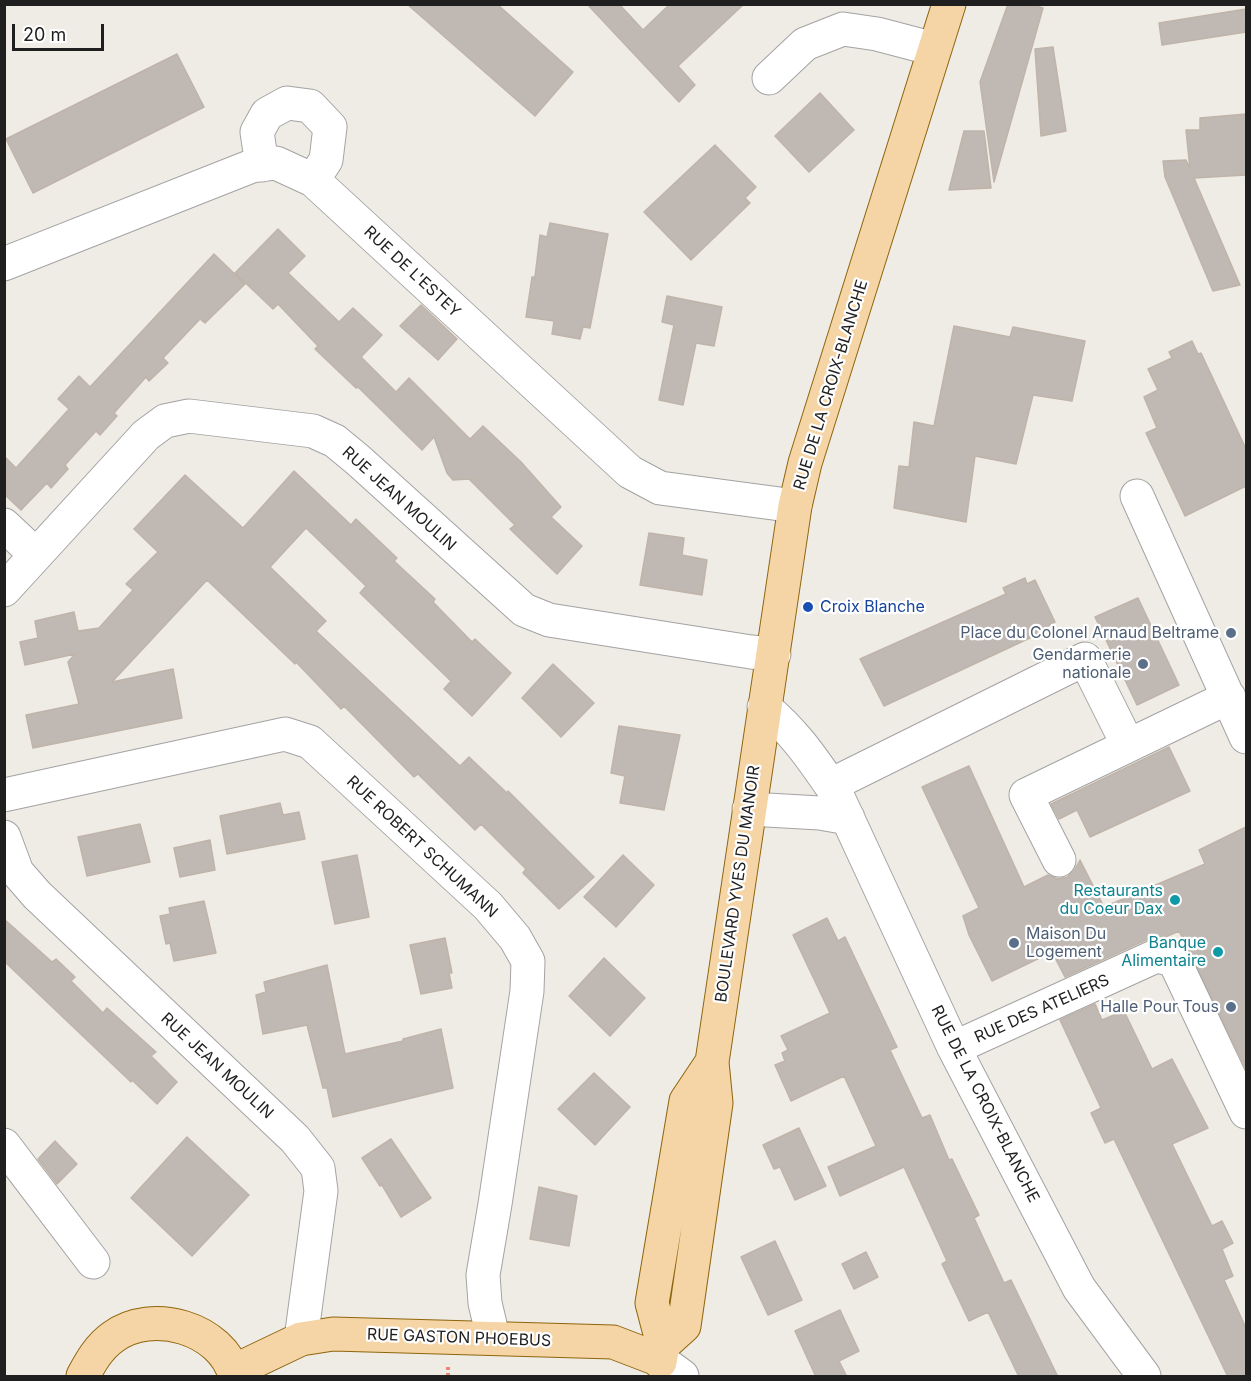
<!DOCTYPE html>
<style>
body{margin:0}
#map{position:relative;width:1251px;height:1381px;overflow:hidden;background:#efece6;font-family:Inter,sans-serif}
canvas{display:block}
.frame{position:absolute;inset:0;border:6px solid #1f1f1f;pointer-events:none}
.scale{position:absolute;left:12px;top:24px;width:92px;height:27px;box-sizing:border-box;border:3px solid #1f1f1f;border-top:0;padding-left:8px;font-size:18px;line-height:21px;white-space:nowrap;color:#1f1f1f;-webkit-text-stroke:4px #fff;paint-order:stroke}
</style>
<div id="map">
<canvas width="1251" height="1381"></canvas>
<div class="frame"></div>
<div class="scale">20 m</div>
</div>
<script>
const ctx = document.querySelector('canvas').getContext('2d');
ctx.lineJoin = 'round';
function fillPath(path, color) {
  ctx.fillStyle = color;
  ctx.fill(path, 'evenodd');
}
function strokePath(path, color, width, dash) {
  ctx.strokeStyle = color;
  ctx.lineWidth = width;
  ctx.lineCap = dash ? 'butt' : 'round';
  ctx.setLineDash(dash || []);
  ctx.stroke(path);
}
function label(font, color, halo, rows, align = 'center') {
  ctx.font = font + ' Inter,sans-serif';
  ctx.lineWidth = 4.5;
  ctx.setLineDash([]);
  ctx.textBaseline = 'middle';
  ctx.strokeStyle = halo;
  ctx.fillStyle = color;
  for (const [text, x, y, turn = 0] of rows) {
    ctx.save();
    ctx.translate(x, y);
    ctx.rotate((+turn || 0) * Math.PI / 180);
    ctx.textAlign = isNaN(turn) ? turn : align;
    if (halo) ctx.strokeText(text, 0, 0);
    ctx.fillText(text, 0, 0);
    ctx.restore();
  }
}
const building = new Path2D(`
 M407,4h90l76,68 -38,44z
 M587,4h32l24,26 27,-26h74l-66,62 17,19 -16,17z
 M1008,4h22l13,4 -49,174 -14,-100z
 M1246,9v23l-84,13 -3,-22z
 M1053,47l13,84 -25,5 -6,-87z
 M177,54l27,53 -171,86 -27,-54z
 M820,93l34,37 -45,42 -34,-36z
 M1246,114v61l-52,3 46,107 -27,6 -48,-114 -2,-16 23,-1 4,9 -4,-39h14v-12z
 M964,131h20l7,57 -42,2z
 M715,145l41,42 -11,11 5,5 -59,57 -47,-48z
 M550,223l58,11 -18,94 -7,-1 -3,12 -28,-5 2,-13 -28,-4 6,-40h3l5,-42 7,2z
 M278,229l27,27 -17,17 51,49 14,-14 29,27 -21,22 35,35 13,-14 61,61 13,-13 38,36 40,45 -10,10 31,29 -25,28 -47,-45 5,-4 -46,-46 -16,1 -6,-7 -13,-36 -12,13 -64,-63 -2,1 -41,-39 3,-3 -40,-42 -5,5 -38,-36z
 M214,254l31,30 -40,39 -5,-4 -37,39 5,5 -19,18 -3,-4 -32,36 3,3 -17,19 -4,-4 -31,34 3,4 -17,19 -4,-5 -26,27 -17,-16v-38l12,12 53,-59 -11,-10 21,-23 11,11z
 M667,296l55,11 -8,39 -18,-3 -13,62 -24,-5 15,-75 -12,-3z
 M421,305l36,34 -19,21 -38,-34z
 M954,326l56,11 3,-10 72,14 -13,60 -39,-6 -17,69 -41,-8 -9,66 -72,-14 5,-42 10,1 5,-45 20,4z
 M1192,341l6,13 3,-1 45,96v37l-61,30 -39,-83 11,-5 -13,-31 14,-7 -10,-21 24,-11 -3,-6z
 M294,471l57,54 5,-6 41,39 -3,3 41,38 -2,3 39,40 3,-3 36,34 -39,43 -28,-27 7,-8 -91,-88 6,-7 -60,-58 -36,39 56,54 -10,10 144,135 9,-9 38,36 1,-2 86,86 -35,32 -36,-36 3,-4 -45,-45 -6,6 -57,-56 -4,3 -70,-71 -3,3 -45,-47 -1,2 -88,-84 -95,102 61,-13 9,49 -149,30 -7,-33 53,-11 -11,-42 7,-8 -50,11 -5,-23 18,-4 -3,-17 39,-9 4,19 21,-3 34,-38 -7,-6 32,-32 -24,-23 51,-54 58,53z
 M649,533l35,5 -2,17 25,5 -5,35 -62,-10z
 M1025,578l2,6 8,-4 20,42 -9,5 1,3 -163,76 -24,-47 146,-65 -3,-6z
 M1138,598l41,87 -42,20 -42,-88z
 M553,664l41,39 -33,34 -39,-39z
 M619,726l61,9 -16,75 -44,-7 5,-27 -14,-3z
 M1169,747l21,44 -100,46 -13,-27 -18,9 -8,-15z
 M969,766l55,121 24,-12 9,4 10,-2 7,-6 6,-11 24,47 101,-43 -6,-14 47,-23v242l-67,-138 -16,7 -15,1 -83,38 -13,-25 -60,29 -23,-46 -6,-19 16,-8 -57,-121z
 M280,803l3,12 16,-3 6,27 -78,15 -7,-38z
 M140,824l10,38 -63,14 -9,-39z
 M210,840l5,30 -35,7 -6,-29z
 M357,855l12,62 -34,7 -13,-62z
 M623,855l31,30 -38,42 -32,-30z
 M204,901l12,52 -42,8 -4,-18 -4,1 -6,-28 10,-2 -1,-6z
 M827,918l11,23 7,-4 52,110 -7,3 32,68 8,-3 19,45 3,-1 27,56 -5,3 30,65 7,-3 47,97h-39l-31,-65 -19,9 -27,-57 5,-3 -43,-94 -64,29 -12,-29 48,-21 -32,-70 -53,25 -16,-36 10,-4 -3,-8 6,-3 -7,-14 49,-23 -37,-78z
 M4,919l48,43 4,-3 19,18 -4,4 32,32 4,-5 49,44 -5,4 26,26 -20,22 -25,-24 -1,2 -127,-121z
 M445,938l7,35h-3l3,15 -31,6 -11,-49z
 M604,958l41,40 -35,38 -41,-40z
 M327,965l18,89 58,-13v-2l38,-10 12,59 -120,29 -6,-29h-4l-16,-63 -44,9 -7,-39 10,-3 -2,-10z
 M1095,1004l7,16 22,-9 28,58 20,-10 36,69 -36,16 40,82 10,-5 11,22 -11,6 11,27 -9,4 22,48v49h-18l-114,-238 -9,4 -14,-30 10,-5 -41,-88z
 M594,1073l36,34 -35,38 -37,-36z
 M799,1128l27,58 -31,14 -15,-33 -6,2 -11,-24z
 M187,1137l62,58 -57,61 -61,-58z
 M391,1139l40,59 -30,19 -19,-32 -2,1 -18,-28z
 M55,1141l22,23 -20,20 -19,-25z
 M539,1187l38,9 -8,50 -39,-7z
 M775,1241l27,59 -34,15 -27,-58z
 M866,1252l12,25 -24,12 -12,-25z
 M840,1310l19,41 -20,10 8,16h-31l-21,-46z`);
const path = new Path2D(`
 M448,1376v-9`);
const minor = new Path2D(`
 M769,78l36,-34 38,-15 34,5 57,15
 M262,165l-5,-33 10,-18 20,-11 23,3 20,21 -4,33 -13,20
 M4,264l248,-98 24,-3 37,17 317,292 30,16 135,18
 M1137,496l109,241
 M4,525l32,30
 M4,590l142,-155 19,-14 24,-5 124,15 22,10 23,19 166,150 25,10 202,32 23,2
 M764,707c31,25 50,54 72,86l118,255 125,240 65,88
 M831,785l254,-126 43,86
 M4,795l281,-61 25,8 178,164 27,32 13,23 -1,30 -32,213 -12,71 2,28 8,34
 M749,809l71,4 28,5
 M4,837l13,35 20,23 258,244 23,29 3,23 -20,148
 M1059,860l-33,-65 203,-98
 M954,1048l202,-92 18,4 72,152
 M4,1145l89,117
 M660,1360l22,16`);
const major = new Path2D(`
 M663,1345l21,-19 32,-223 -4,-41 83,-556 10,-43 144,-459
 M660,1362l3,-17 -11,-42 34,-202 26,-39
 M234,1371l67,-32 32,-5 280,8 47,18
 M83,1376c8,-15 16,-29 30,-39 39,-29 109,-9 122,39`);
const markers = [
 [808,607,6,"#1a4fb4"],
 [1231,633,6,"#5c6f8a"],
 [1143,664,6,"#5c6f8a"],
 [1175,900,6,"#0f9aa8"],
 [1014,943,6,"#5c6f8a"],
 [1218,952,6,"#0f9aa8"],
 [1231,1007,6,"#5c6f8a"]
];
const streetNames = [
 ["RUE DE L'ESTEY",412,272,43],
 ["RUE DE LA CROIX-BLANCHE",831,385,-73],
 ["RUE JEAN MOULIN",399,499,42],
 ["RUE ROBERT SCHUMANN",422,847,43],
 ["BOULEVARD YVES DU MANOIR",738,884,-82],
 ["RUE DES ATELIERS",1042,1009,-24],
 ["RUE JEAN MOULIN",217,1066,43],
 ["RUE DE LA CROIX-BLANCHE",985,1104,63],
 ["RUE GASTON PHOEBUS",459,1338,2]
];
const transitNames = [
 ["Croix Blanche",820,607]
];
const serviceNames = [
 ["Place du Colonel Arnaud Beltrame",1219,633],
 ["Gendarmerie",1131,655],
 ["nationale",1131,673],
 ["Maison Du",1026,934,"left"],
 ["Logement",1026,952,"left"],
 ["Halle Pour Tous",1219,1007]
];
const cultureNames = [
 ["Restaurants",1163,891],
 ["du Coeur Dax",1163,909],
 ["Banque",1206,943],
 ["Alimentaire",1206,961]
];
fillPath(building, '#bfb8b3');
strokePath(building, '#c0b4a9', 1.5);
strokePath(minor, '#a3a3a3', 35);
strokePath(major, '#8e650c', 35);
strokePath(path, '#ef8577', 4, [3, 3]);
strokePath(minor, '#fff', 33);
strokePath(major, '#f5d4a5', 33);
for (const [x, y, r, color] of markers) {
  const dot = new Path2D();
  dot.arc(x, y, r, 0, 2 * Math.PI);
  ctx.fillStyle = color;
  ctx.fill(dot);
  strokePath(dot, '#fff', 2);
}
label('16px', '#1f1f1f', '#fff', streetNames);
label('16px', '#164399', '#fff', transitNames, 'left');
label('16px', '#4e5e75', '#fff', serviceNames, 'right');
label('16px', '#0d838f', '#fff', cultureNames, 'right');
</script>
